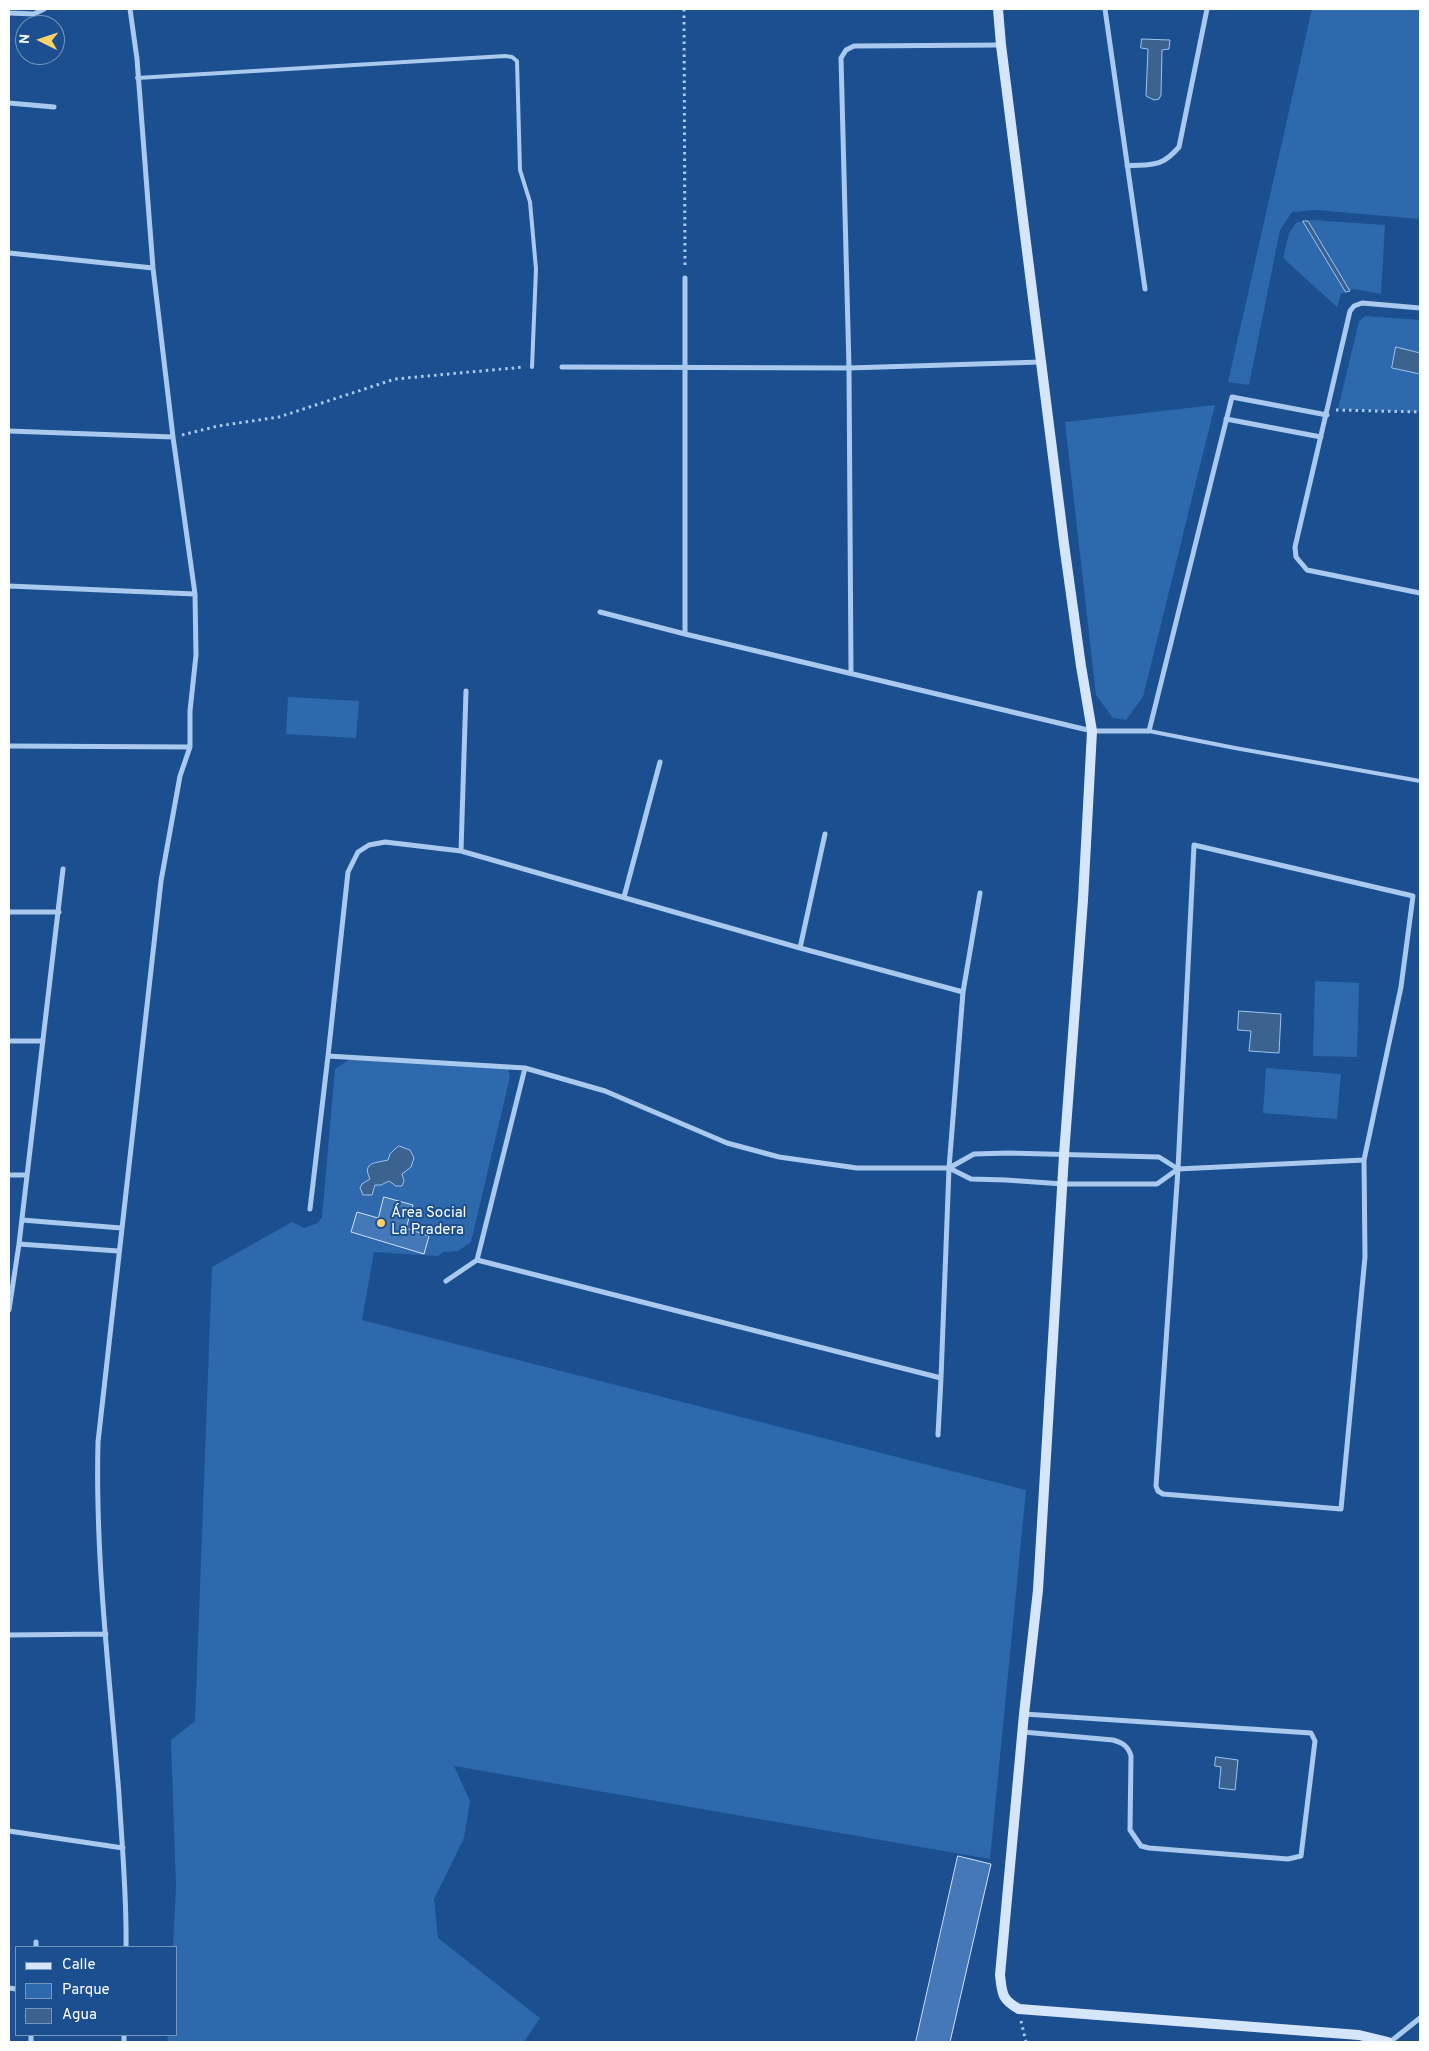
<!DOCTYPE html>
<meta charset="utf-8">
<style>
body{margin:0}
#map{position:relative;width:1429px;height:2051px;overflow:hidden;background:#1b4f8f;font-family:Overpass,sans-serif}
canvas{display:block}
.frame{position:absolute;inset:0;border:10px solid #fff;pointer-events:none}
.legend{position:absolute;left:15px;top:1946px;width:162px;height:90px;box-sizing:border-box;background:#1b4f8f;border:1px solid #7695bc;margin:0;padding:6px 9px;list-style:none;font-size:15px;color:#fff}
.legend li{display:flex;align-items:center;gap:10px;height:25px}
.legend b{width:25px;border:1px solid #7695bc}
.north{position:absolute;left:15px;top:15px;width:50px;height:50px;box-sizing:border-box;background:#1b4f8f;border:1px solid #7695bc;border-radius:50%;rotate:274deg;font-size:14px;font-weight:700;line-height:20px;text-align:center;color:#fff}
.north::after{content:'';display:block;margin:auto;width:18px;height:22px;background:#ffd166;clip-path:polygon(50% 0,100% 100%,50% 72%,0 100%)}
</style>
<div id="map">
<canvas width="1429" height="2051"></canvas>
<div class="frame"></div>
<ul class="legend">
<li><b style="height:6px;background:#d6e6fa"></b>Calle</li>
<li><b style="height:14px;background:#2e69ad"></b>Parque</li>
<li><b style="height:14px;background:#3c6290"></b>Agua</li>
</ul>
<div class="north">N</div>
</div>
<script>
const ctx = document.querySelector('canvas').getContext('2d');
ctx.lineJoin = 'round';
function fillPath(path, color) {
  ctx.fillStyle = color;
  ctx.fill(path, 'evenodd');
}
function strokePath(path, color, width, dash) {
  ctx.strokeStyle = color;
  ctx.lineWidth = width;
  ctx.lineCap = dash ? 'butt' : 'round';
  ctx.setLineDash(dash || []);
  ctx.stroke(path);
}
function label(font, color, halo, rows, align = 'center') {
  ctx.font = font + ' Overpass,sans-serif';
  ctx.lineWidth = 4;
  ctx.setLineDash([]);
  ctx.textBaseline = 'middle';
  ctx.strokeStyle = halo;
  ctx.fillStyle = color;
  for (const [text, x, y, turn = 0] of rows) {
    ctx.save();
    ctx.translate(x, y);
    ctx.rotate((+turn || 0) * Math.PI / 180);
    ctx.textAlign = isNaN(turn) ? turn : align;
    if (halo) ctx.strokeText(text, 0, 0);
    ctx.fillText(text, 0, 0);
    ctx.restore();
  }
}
const green = new Path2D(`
 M1312,9h108v210l-104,-9 -24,2 -12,18 -31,155 -21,-3z
 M1313,220l72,5 -4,69 -27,-5 -13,5 -4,13 -54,-49 6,-25 8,-11z
 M1365,316l55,4v92l-82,-3 21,-88z
 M1215,405l-72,292 -17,23 -13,-2 -17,-23 -31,-273z
 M288,697l71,4 -3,37 -70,-4z
 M1315,981l44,2 -2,74 -44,-1z
 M374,1058l117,6 17,4 2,9 -39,165 -13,9 -15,1 -5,4 -64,-4 -12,68 664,170 -36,369 -536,-93 16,35 -6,37 -30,61 4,39 102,80 -16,24h-357l1,-7h8v-88h-3l3,-60 -5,-147 24,-19 17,-454 80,-45 12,6 14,-5 4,-6 13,-148 14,-9z
 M1266,1068l75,6 -4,45 -74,-6z`);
const water = new Path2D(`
 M1142,39l28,1 -1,9 -7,1 -1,45 -2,4 -5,1 -8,-4 2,-47 -7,-1z
 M1303,221h5l42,70 -4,1z
 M1396,347l24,6v21l-28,-6z
 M1239,1011l42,3 -2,39 -30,-2 2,-20 -13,-1z
 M399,1146l11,4 4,8 -3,9 -9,7 2,7 -2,5h-6l-7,-5 -8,4h-6l-3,10h-9l-3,-7 2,-4 8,-5c-9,-18 8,-16 18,-19l2,-6z
 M1216,1757l22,3 -3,30 -16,-2 2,-21 -6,-1z`);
const building = new Path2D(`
 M384,1197l29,8 -7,23 23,8 -5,18 -73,-22 6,-20 21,6z
 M958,1856l33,8 -41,178h-34z`);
const path = new Path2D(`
 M684,9l1,259
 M1336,410l84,2
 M182,435l36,-9 61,-9 116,-38 129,-12
 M1021,2021l5,21`);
const lane = new Path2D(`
 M137,78l368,-22 7,1 5,4 3,109 10,32 6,67 -4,98
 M1149,731l86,17 185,33`);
const street = new Path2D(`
 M1105,9l40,280
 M9,13l25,1 10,-5
 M9,103l45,4
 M1127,166c25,-2 34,2 52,-19l28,-138
 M9,253l144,15
 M685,278v356
 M1420,308l-58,-5 -8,3 -4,5 -55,236 1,10 11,13 113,23
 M562,367l287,1 192,-6
 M1226,419l95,18
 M9,431l164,6
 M9,586l186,8
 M600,612l85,22 407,97h57l83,-334 95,18
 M851,672l-2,-304 -8,-310 5,-8 8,-4 147,-1
 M9,746l181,1
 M1194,845l219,51 -12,91 -37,173 1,97 -24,252 -178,-15 -5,-3 -2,-5 22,-317z
 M461,851l5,-160
 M980,893l-17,99 -163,-44 -339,-97 -76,-9 -16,3 -11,7 -10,20 -20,184 197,12 80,23 122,52 52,14 78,11h92l25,-14 34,-1 151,4 19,12
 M624,897l36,-135
 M9,912h50
 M800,948l25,-114
 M9,1041h34
 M949,1168l22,11 35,1 57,4h94l21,-15 186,-9
 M9,1175h18
 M310,1209l18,-153
 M22,1220l99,8
 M19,1244l99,7
 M477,1260l464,118 -3,57
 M446,1281l31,-21 48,-192
 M9,1310l10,-66 44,-375
 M941,1378l8,-210 14,-176
 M9,1635l97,-1
 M1023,1732l90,8c10,3 15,6 18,16l-1,74 11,16 8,2 139,11 13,-3 14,-115 -4,-8 -287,-19
 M9,1831l114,17
 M36,1947v-5
 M126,1947c1,-50 -4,-101 -7,-152 -9,-117 -24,-235 -21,-353l63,-561 19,-105 10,-29v-36l6,-56 -1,-61 -22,-157 -20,-169 -16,-209 -7,-50
 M9,1988l7,1
 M31,2042v-7
 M124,2042v-7
 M1390,2042l30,-24`);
const secondary = new Path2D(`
 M998,9l3,36 63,499 17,122 11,65 -9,169 -19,255 -26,435 -14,124 -24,261c2,19 2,25 19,34l340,26 29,7`);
const markers = [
 [381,1223,5,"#ffd166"]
];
const poiNames = [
 ["Área Social",391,1214],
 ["La Pradera",391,1231]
];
fillPath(green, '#2e69ad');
fillPath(water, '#3c6290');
strokePath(water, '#9cc4f0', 1);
fillPath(building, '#4478b7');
strokePath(building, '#cfe3fa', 1);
strokePath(path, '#a9c9ee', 3, [2.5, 4]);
strokePath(lane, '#a9c9ee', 4);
strokePath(street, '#a9c9ee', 5);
strokePath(secondary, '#d6e6fa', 10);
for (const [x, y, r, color] of markers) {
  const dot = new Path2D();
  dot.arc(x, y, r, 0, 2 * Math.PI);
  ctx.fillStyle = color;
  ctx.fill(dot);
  strokePath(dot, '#1b4f8f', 2);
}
label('15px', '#fff', '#1b4f8f', poiNames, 'left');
</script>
